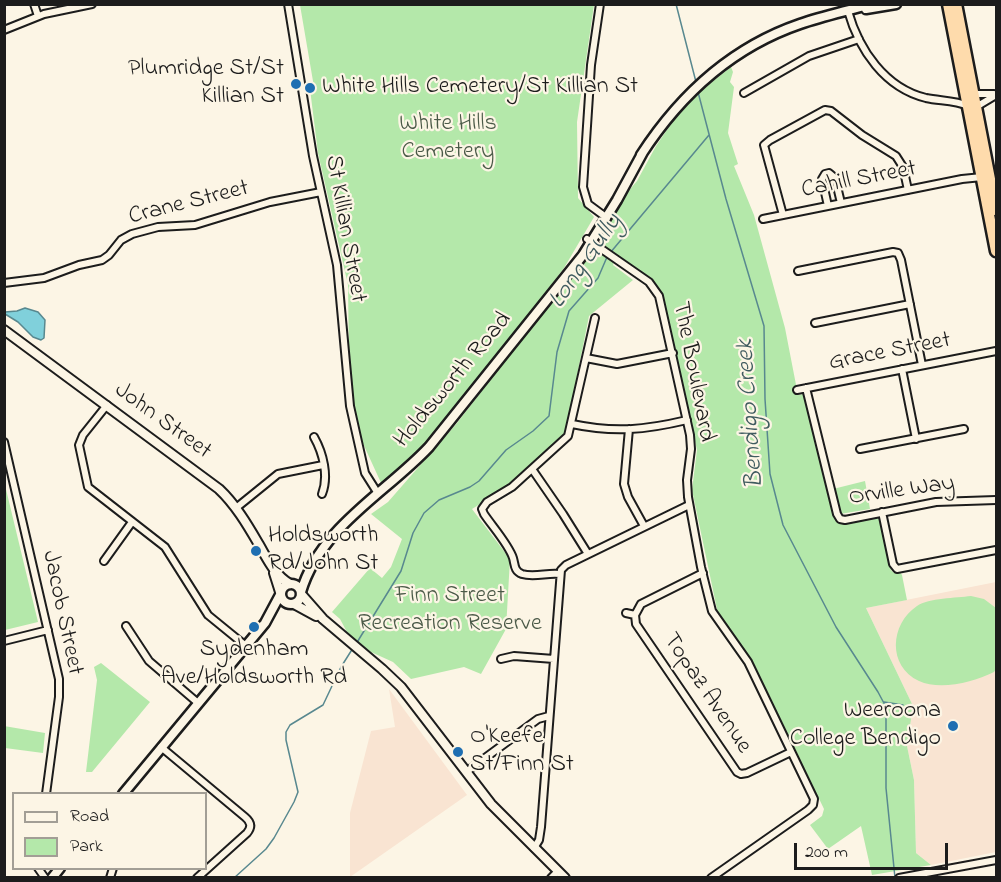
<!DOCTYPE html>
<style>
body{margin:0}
#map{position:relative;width:1001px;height:882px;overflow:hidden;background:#fcf5e5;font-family:"Indie Flower",sans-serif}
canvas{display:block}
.frame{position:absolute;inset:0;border:6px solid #1c1c1c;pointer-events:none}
.legend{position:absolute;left:12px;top:792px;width:195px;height:78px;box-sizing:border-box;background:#fcf5e5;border:2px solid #a29e95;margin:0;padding:8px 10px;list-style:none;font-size:18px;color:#1c1c1c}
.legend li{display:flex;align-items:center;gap:12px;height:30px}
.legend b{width:30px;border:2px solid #a29e95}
.scale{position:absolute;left:794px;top:843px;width:154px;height:27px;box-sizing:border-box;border:3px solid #1c1c1c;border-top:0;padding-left:8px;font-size:18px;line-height:21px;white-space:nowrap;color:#1c1c1c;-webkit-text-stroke:4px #fcf5e5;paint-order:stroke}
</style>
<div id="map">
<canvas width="1001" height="882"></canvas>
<div class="frame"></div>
<ul class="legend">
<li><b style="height:8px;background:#fcf5e5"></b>Road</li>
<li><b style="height:16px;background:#b4e8aa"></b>Park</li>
</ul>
<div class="scale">200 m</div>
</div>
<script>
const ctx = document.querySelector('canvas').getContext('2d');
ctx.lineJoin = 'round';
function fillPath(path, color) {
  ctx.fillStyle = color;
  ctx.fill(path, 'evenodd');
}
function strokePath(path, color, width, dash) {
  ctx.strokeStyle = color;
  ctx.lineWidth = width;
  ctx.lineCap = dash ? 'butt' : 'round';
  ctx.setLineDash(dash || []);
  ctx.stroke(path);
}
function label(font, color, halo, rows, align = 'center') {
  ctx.font = font + ' "Indie Flower",sans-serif';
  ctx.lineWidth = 4.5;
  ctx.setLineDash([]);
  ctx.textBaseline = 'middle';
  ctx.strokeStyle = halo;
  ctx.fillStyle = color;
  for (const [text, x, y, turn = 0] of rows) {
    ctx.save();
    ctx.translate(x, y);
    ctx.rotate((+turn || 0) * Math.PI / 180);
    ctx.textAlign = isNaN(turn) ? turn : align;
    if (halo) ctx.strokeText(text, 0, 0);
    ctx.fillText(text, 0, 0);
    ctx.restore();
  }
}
const built = new Path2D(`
 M996,582v270l-65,13 -15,-12 -2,-73 -7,-34 6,-40 -47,-98z
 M389,689l78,106 -117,82v-64l21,-82 24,-4z`);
const green = new Path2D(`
 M300,5h294l-17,117 1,76 16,19 -30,51 -47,63 -97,121 -38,33 -27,-59 -6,-65 -1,-76 -30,-132 -8,-64 4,-2z
 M731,67l2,5 -3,10 4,5 -6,46 10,31 -4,2 20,49 31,113 13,67 5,-1 2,3 31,123 6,3 33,-6 4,2 12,51 3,3 6,-1 2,3 5,25 -41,8 47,98 -6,40 7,34 2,73 15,12 -59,10 -11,-49 -33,23 -18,-24 12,-9 2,-7 -71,-147 -35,-48 -26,-124 5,-40 -34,-151 -11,-17 -51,-37 -1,-8 20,-36 17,-20 19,-35 19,-28 28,-29z
 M592,248h3l19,14 -1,3 20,15 -44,36 -24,120 -61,53 -32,20 38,50 -4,70 -25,45 -17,-7 -53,12 -18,-17 -22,-10 -23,-18 -8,-15 -8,-7 38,-44 12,10 9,-11 11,-28 -31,-25 17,-12 69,-79z
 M4,481l34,141 -33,8h-1z
 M865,481l5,28 -30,5 -7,-25z
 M971,596l13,3 12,9v61l-2,3c-20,10 -54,19 -75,9 -32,-15 -29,-57 -2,-75 12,-8 39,-8 54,-10z
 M101,663l49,39 -58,70h-6l11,-92 -3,-13z
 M4,726l41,7 -2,20 -38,-5z`);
const water = new Path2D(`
 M25,308l13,4 7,8 -1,18 -3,2 -8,-3 -15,-15 -13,-8v-2l12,-1z`);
const stream = new Path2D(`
 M676,4l20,78
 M698,92l28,107 38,127 1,73 5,75 13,51 53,102 42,65 8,15v81l9,90
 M610,253l99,-118
 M356,644l45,-73 12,-38 11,-20 15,-13 31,-13 9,-6 27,-31 27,-19 16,-15 8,-64 12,-41 29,-33 9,-21
 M884,702l19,3
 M234,878l32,-29 8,-11 20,-36 4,-10 -12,-52v-8l4,-7 33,-20 18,-38 12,-19`);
const minor = new Path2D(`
 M34,4l4,12
 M288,4l25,152 24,109 13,141 15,67 12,19
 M600,4l-9,61 -8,122 5,17 19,14
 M848,11c11,39 37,77 78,87 14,3 29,2 42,8
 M4,30l40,-16 48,-10
 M744,93l65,-37 50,-17
 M974,94h20
 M976,107l20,-12
 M828,206l-6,-27 3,-5 4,-1 6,5 6,25
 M783,215l-19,-70 6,-5 55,-30 6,1 31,24 34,21 7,11 5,23
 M763,219l199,-40 20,-2
 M587,239l62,43 10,14 31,139 1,14 -4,31 1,17 13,70 11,44 36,51 66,137 -1,6 -5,5 -97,68
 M798,271l95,-19 5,1 3,7 21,105
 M4,283l40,-5 35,-13 23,-5 7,-5 12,-15 11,-6 26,-7 37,-2 75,-23 51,-10
 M815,323l95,-19
 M586,358l31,6 56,-11
 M902,369l14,70
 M806,388l31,126 3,5 5,1 91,-18 60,-2
 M797,390l199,-39
 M107,405l-24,30 -4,10 9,42 77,60 43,68 38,31
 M572,424c42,9 73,6 115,-4
 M629,429l-5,55 4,13 16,29
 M314,437c9,16 15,39 8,57
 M4,442l55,237v18l-13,97
 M860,449l104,-20
 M532,469l31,45 25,40
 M236,508l42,-34 45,-9
 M882,512l11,52 4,5 99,-19
 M104,561l28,-39
 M703,573l-62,31 -6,11 1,9 101,148 4,2 6,-1 44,-21
 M560,574c-12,-2 -25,4 -38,0 -8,-3 -7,-9 -9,-16 -4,-13 -21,-32 -29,-44l-2,-5 5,-7 25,-15 56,-51 27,-118
 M626,613l9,2
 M126,626l23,35 49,42
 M4,641l44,-11
 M501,659l13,-3 40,3
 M161,747l84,70c6,5 7,10 2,16l-50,45
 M466,772l72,-53 11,-3
 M534,848l5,-8 2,-13 20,-257 5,-5 123,-60
 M38,868l7,10
 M110,878l3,-10
 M551,878l7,-7
 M899,878l97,-18`);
const tertiary = new Path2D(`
 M4,330l215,159c16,15 28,35 39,54 9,15 16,32 32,41
 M274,573l6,19
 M301,594l22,25 59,50 19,18 90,117 74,74
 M294,604l22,12`);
const secondary = new Path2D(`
 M866,9l30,-5
 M641,155c39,-60 89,-107 159,-131 23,-8 47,-13 71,-20
 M281 594a10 10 0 1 1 20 0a10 10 0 1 1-20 0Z
 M301,592c19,-65 85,-99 128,-145l154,-192 34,-55 26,-48
 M123,794l142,-171 15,-28
 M52,878l8,-10`);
const trunk = new Path2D(`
 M948,4l48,247
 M956,4l40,206`);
const markers = [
 [296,84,6,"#1f6fb2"],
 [310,88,6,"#1f6fb2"],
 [256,551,6,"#1f6fb2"],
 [254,627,6,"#1f6fb2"],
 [953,726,6,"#1f6fb2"],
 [458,752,6,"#1f6fb2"]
];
const poiNames = [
 ["Plumridge St/St",284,70,"right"],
 ["Killian St",284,98,"right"],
 ["White Hills Cemetery/St Killian St",322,88],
 ["Holdsworth",268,537],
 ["Rd/John St",268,565],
 ["Sydenham",254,651,"center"],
 ["Ave/Holdsworth Rd",254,679,"center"],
 ["Weeroona",941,712,"right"],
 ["College Bendigo",941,740,"right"],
 ["O'Keefe",470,738],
 ["St/Finn St",470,766]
];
const parkNames = [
 ["White Hills",448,125],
 ["Cemetery",448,153],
 ["Finn Street",450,597],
 ["Recreation Reserve",450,625]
];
const streetNames = [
 ["Cahill Street",859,181,-11],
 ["Crane Street",189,204,-14],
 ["St Killian Street",344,229,80],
 ["Grace Street",890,353,-11],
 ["The Boulevard",692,372,79],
 ["Holdsworth Road",454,381,-50],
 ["John Street",162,422,36],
 ["Orville Way",902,492,-8],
 ["Jacob Street",61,613,78],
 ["Topaz Avenue",706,694,56]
];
const waterNames = [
 ["Long Gully",587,262,-55],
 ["Bendigo Creek",752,414,-94]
];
fillPath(built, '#f9e4d2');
fillPath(green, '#b4e8aa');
fillPath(water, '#80d0db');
strokePath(water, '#58888f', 1.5);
strokePath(stream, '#58888f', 1.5);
strokePath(minor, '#1c1c1c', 10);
strokePath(tertiary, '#1c1c1c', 12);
strokePath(secondary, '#1c1c1c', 13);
strokePath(trunk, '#1c1c1c', 15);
strokePath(minor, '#fcf5e5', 6);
strokePath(tertiary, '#fcf5e5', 8);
strokePath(secondary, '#fcf5e5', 8);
strokePath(trunk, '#fedbac', 10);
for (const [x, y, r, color] of markers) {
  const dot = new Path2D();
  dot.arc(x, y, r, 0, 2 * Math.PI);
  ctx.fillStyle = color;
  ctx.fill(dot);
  strokePath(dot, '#fcf5e5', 2);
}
label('24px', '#1c1c1c', '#fcf5e5', poiNames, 'left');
label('24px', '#4a5947', '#fcf5e5', parkNames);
label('24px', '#1c1c1c', '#fcf5e5', streetNames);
label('italic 26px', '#3f5b5f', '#fcf5e5', waterNames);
</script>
